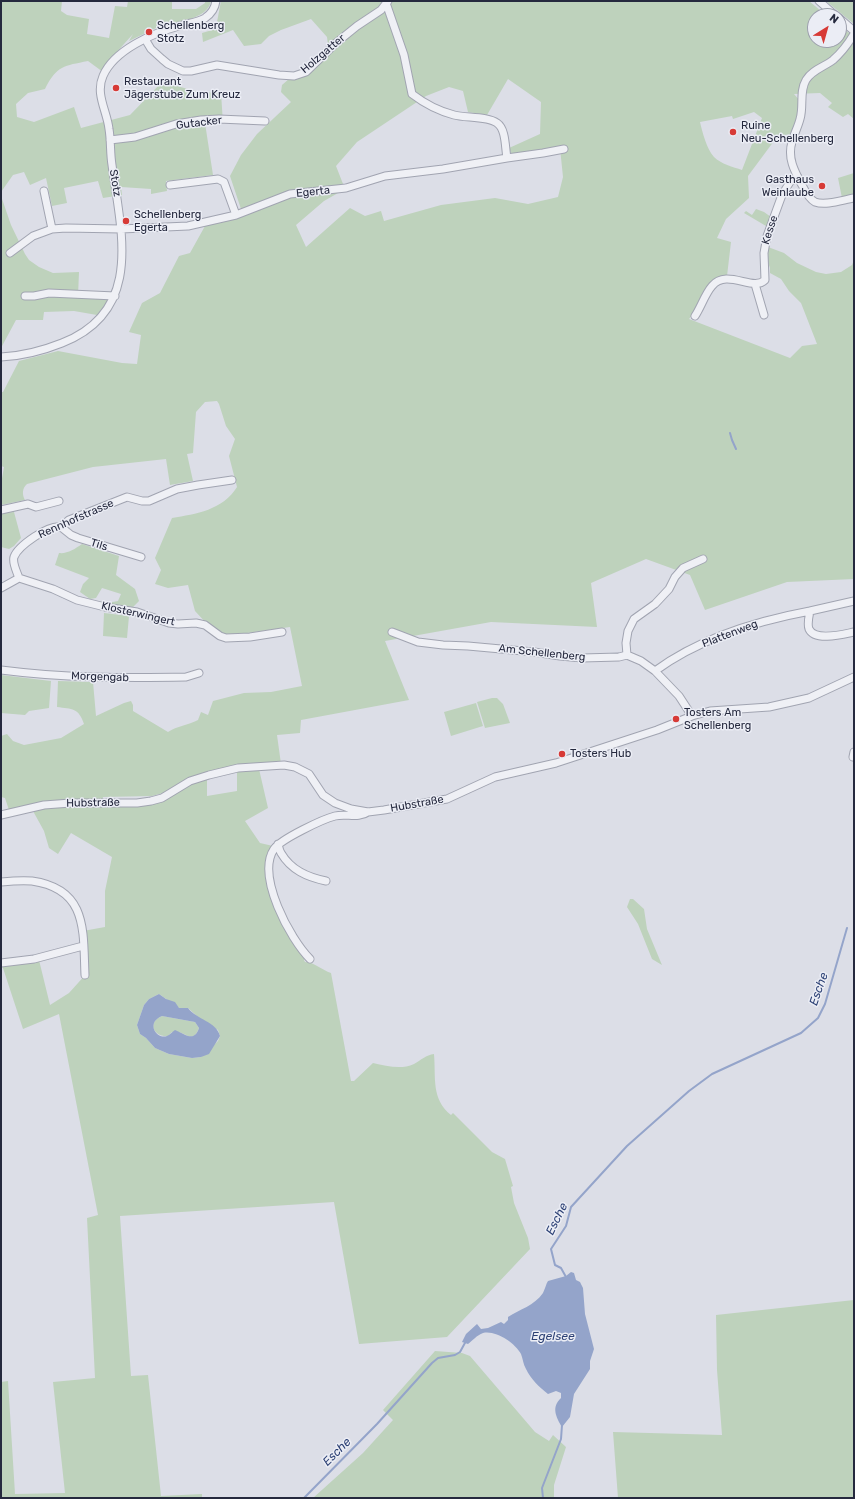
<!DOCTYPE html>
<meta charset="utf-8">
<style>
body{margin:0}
#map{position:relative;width:855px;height:1499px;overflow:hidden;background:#dcdee7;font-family:Rubik,sans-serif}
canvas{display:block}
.frame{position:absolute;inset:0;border:2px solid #25293e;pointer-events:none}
.north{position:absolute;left:807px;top:8px;width:40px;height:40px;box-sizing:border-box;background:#ebedf5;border:1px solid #9c9fac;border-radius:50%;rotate:37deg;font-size:11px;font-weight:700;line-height:16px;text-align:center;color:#25293e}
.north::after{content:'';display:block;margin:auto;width:14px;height:18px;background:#d73a36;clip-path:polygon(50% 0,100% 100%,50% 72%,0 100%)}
</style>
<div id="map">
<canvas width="855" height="1499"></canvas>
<div class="frame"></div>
<div class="north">N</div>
</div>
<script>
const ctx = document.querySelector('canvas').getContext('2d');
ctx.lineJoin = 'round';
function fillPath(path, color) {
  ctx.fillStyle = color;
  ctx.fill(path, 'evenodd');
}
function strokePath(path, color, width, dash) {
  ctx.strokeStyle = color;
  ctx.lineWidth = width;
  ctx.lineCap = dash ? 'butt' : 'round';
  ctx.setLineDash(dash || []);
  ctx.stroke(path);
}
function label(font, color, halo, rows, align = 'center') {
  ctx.font = font + ' Rubik,sans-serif';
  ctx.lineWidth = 3;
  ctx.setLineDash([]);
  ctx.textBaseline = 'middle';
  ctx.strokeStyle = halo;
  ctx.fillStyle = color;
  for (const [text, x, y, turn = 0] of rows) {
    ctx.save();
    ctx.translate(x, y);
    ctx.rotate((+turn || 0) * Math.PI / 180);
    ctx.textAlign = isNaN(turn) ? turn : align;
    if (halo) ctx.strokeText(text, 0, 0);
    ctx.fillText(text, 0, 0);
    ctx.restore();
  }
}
const green = new Path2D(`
 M1,1h61l-1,10 6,4 22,4 -2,15 22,4 6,-32 12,1 1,-6h44v8h24l9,-6v-2h6c-3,19 -38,21 -54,28l-1,-1 -27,13 4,-7 -27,30 -3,8 -15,-11c-24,5 -31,4 -43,28l-17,4 -12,11 1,13 17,5 40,-15 7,21 49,-13 32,-33 37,10 22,1 2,30h-18l8,52 -47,6 1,10 -16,3v-5l-30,-2 1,8 -19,3 -5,-17 -34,7 3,15 -15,3 -6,-28 -16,7 -6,-13 -11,3 -12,17z
 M221,1h588l18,15h-12v24h24v-15l15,12v82l-6,-5 -5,3 -15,-10 4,-4 -12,-10 -26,1 6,7 -1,12 -7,21 -8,1 -10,6 -26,35 1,22 -23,21 -9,19 14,4 -4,34 -7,1 -5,2 -20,33 -6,7 101,39 12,-12 15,-2 -16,-41 -12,-12 -8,-12 -11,-6v-5l-3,-9 1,-12 16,6 13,10 19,9 10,2 15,-2 11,-7 2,-5v319l-67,3 -82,28 -15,-35 -44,-16 -55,24 6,44 -106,-5 -106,19 24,59 -108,20 -1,13 -23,2 4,29 -92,16 -26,13 -11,3 -49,1 -1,5 -31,1 -61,10 -5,-15 -4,-1v-61l6,-2 6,7 11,4 37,-7 23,-14c-5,-16 -12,-15 -27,-17l1,-26 35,1 3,34 28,-13 7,-2 2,4v6l35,21c9,-6 20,-7 30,-12l3,-8 7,3 5,-14 31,-8 27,-1 31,-6 -12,-59 -57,8 -11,-1 -14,-9 -13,-14 -7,-26 -20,3 -13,-4 6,-14 -6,-12 17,-40c24,-4 51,-8 65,-31l-8,-31 6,-17 -9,-13 -7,-22 -2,-3 -12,1 -9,10 -3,41 -6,1 6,27 -23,4 -4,-26 -73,8 -66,17c-5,4 -5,11 -2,16l-24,5v-21l3,-17 -3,-1v-74h2l16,-31 39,-10 64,12 15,1 4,-29 -12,-3 13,-29 18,-10 19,-37 11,-3 15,-27 31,-8 5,-9 -11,-33 11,-21 16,-21 34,-32 -10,-10 1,-7 46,-40 -1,-8 -16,-18 -30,11 -12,6 -8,8 -17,2 -11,-16 -30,12 -1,-9 17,-5 -2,-6zM508,79l33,23 -1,32 -31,14 2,5 6,1 43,-6 3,29 -5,20 -30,7 -33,-6 -54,7 -57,16 -3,-10 -16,5 -15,-8 -44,39 -10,-22 28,-24 21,-12 -9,-23 21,-24 69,-46 23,-9 14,4 5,21 19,3zM754,112l8,6 -20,52c-9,-3 -21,-6 -28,-13 -7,-7 -12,-26 -14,-35l32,-6 1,3z
 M826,1h28v23z
 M854,173v30h-11l-5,-25z
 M1,196l10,29 14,29 4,6 10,7 14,6 26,-1 -1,24 28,2 2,3 -11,14 -23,-4 -30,1 -1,8h-27l-15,28z
 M756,209l8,3 7,5 -2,8 -3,1 -22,-13 2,-2 6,4z
 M14,512l7,26 -7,8 -5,3 -8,-2v-34z
 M82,544l37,12 -3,19 19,14 4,12 -6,6 -22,-2 -4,-2 11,-2 3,-7 -19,-6 -6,10 -6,1 -10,-7 3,-8 6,-6 -34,-13 4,-12c8,1 16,-4 23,-9z
 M104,613l25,3 -2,22 -24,-2z
 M1,675l50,6 -2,27 -20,3 -4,4 -24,-2z
 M492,698h5l6,6 7,19 -25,5 -8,-26z
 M476,703l7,23 -32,10 -7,-24z
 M259,769l9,39 -23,13 15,22 13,3 -1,46 33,65 -1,3 1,2c9,0 17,8 26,11l20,108h3l19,-18c14,3 28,7 41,1 7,-4 12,-9 20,-10 2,24 -3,45 17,61l2,-2 39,39 13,7 8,27 -2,1 3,16 14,35 2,11 -83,88 -88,7 -25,-142 -214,14 11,160 17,-1 13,121 41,-2v4h-201v-116l7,-1 7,113 50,-1 -12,-111 42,-4 -8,-160 11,-3 -39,-201 -36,15 -21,-64 37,-5 11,45 19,-12 18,-20 -4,-42 22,-4v-36l7,-34 -41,-24 -13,21 -9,-6 -5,-17 -11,-20 12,-4 105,-5 57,-25v19l30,-5v-21zM159,994l20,14h9l11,10 19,12 2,6 -2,5 -17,16 -9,1 -23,-4 -14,-6 -9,-10 -6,-4 -3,-9 7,-20 5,-6z
 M630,899h3l11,10 3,20 15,36 -10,-6 -14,-35 -11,-17z
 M162,1016l33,6 4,6c-6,16 -13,5 -21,4 -2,0 -4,0 -6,0l-4,4c-15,1 -21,-14 -6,-20z
 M854,1300v198h-236l-5,-66 109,3 -5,-65 -1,-55z
 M435,1351l27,2 8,3 65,76 14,9 4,-6 13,12 -12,38v13h-241l50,-45 30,-33 -10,-10z`);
const water = new Path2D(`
 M159,994l7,5 9,3 4,6h9c9,12 28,13 32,28l-11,18 -8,3 -9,1 -23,-4 -14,-6 -9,-10 -6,-4 -3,-9 7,-20 5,-6zM162,1016l33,6 4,6c-5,15 -14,6 -24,2 -2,1 -5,5 -8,6 -10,4 -22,-13 -5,-20z
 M571,1272l3,1 2,7 4,2 3,6 2,26 9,35 -4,12v8l-16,25 -4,23 -8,10c-6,-10 -11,-20 -1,-29v-5l-5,-2 -8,3c-9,-7 -17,-15 -22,-25 -3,-5 -3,-10 -5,-15 -6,-11 -25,-24 -38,-21 -6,2 -11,8 -15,11l-6,-2 4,-8 11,-10 4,5 7,-1 13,-6 3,2 4,-4v-3c12,-8 26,-11 35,-24 2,-4 3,-9 5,-12l18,-5z`);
const stream = new Path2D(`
 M730,433l2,7 4,9
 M566,1277l-5,-9 -6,-3 -4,-16 15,-23 5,-19 56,-61 62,-55 23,-17 89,-41 17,-15 7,-14 22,-76
 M304,1498l73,-74 55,-61 6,-5 17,-3 5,-3 6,-11
 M543,1498l-1,-10 19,-49 1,-14`);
const minor = new Path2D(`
 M819,1l17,15
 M386,3l18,52 8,39c13,10 27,17 42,21 11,3 34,1 43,8 9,6 8,24 10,35
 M839,18l15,13
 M854,34c-6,10 -13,19 -21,26 -9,7 -21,10 -27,20 -7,12 -2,26 -6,39 -2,8 -6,15 -8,23 -5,16 3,30 10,43 3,6 7,14 13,17 11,4 27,-2 39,-4
 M145,39l6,10 11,10 6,5 15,7h8l26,-6 62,10 15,1 12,-4 30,-29 21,-17 24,-16 7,-9
 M110,140l25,-3 41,-13 25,-4 18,-1 46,2
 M170,185l48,-6 6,3 12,33
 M44,191l8,38
 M10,253l23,-17 19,-7 14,-1 55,1 67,-3 48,-11 54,-21 56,-6 39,-12 58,-7 64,-11 36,-5 21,-4
 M755,284l9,31
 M25,296h9l15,-3 66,3
 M695,316c6,-9 10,-22 17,-30 15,-18 41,6 53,-6l-1,-27 3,-17 15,-41 8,-13 8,-5
 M1,357c22,-1 41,-6 61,-14 82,-32 59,-111 50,-178 -2,-12 -1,-24 -3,-36 -2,-18 -14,-35 -6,-53 11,-26 50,-43 76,-50 8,-3 18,-3 26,-8 6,-4 10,-10 11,-17
 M1,510l27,-6 8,3 23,-6
 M61,527l10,8 7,3 63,19
 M19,578l34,11 24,11 28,7 32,5 32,11 9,1 18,-1 9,2 15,11 6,2 24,-1 32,-5
 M19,578c-2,-6 -7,-15 -5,-21 4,-11 35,-33 47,-30l8,-7 58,-23 15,4h7l28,-12 21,-4 34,-5
 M1,588l18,-10
 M854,601l-44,10c-1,5 -3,13 -1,18 6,13 35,5 45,3
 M392,632l26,10 25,3 25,1 66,6 26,4 22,2 37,-1 8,-2 14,6 14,10 24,25 13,20
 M627,655l-1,-12 2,-12 6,-12 21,-15 14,-15 6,-12 8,-9 20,-9
 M1,670c62,8 123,8 185,7l13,-4
 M655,671c45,-33 101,-50 155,-60
 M853,757l1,-5
 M1,815l43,-10 27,-2h66l14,-2 11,-3 28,-17 19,-6 29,-7 46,-3 11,2 14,7 14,21 12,8 16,6 17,3 16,-2 63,-11 48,-22 61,-14 101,-33 35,-14 18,-5 59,-4 40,-9 45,-21
 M278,844c1,3 1,6 3,9 10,17 26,24 45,28
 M1,882c10,-1 21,-2 31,-1 56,8 51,50 53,94
 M310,959c-20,-20 -54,-83 -36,-110 7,-10 49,-30 61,-33 11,-3 23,3 33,-4
 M1,963l33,-4 49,-13`);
const markers = [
 [149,32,4,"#d73a36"],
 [116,88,4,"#d73a36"],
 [733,132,4,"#d73a36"],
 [822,186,4,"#d73a36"],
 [126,221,4,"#d73a36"],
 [676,719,4,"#d73a36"],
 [562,754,4,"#d73a36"]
];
const poiNames = [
 ["Schellenberg",157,26],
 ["Stotz",157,39],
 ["Restaurant",124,82],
 ["Jägerstube Zum Kreuz",124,95],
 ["Ruine",741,126],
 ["Neu-Schellenberg",741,139],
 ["Gasthaus",814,180,"right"],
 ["Weinlaube",814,193,"right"],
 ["Schellenberg",134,215],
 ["Egerta",134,228],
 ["Tosters Am",684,713],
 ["Schellenberg",684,726],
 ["Tosters Hub",570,754]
];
const streetNames = [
 ["Holzgatter",323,54,-40],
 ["Gutacker",199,123,-7],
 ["Stotz",115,183,81],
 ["Egerta",313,192,-6],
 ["Kesse",770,230,-72],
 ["Rennhofstrasse",76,519,-24],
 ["Tils",99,545,17],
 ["Klosterwingert",138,614,13],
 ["Plattenweg",730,634,-21],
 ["Am Schellenberg",542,653,6],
 ["Morgengab",100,677,2],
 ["Hubstraße",93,803,-1],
 ["Hubstraße",417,804,-10]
];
const waterNames = [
 ["Esche",819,989,-71],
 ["Esche",557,1219,-64],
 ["Egelsee",553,1337],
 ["Esche",337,1452,-45]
];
fillPath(green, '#bed2bc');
fillPath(water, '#94a4ca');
strokePath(stream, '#94a4ca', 2);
strokePath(minor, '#a1a4b1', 9);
strokePath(minor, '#eff0f5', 7);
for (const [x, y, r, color] of markers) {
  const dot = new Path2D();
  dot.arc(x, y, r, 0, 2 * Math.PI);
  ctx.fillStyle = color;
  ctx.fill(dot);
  strokePath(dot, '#ebedf5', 1.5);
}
label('11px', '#25293e', '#ebedf5', poiNames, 'left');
label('11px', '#25293e', '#ebedf5', streetNames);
label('italic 12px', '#2c4074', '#ebedf5', waterNames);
</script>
